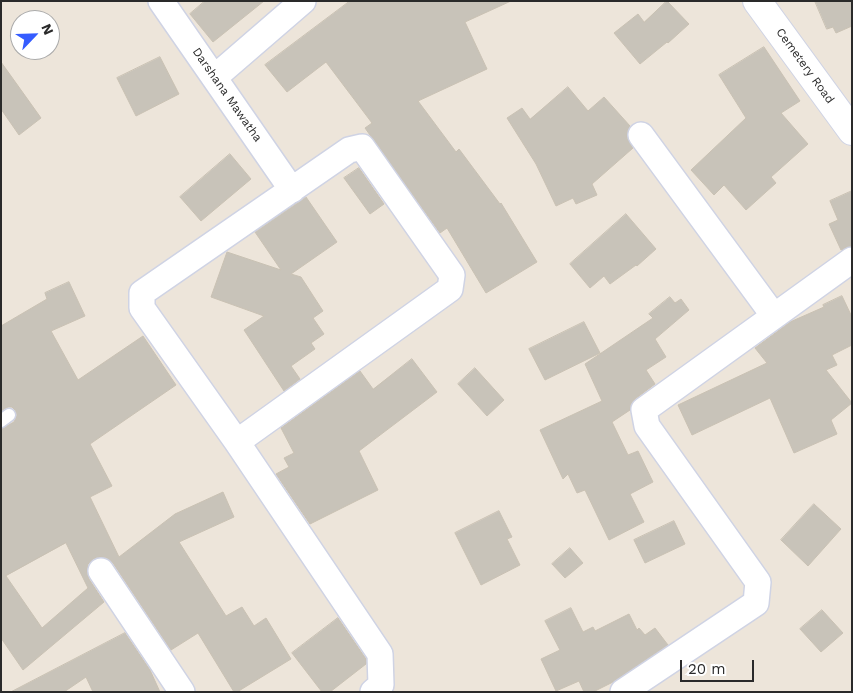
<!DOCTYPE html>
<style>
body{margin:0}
#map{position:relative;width:853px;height:693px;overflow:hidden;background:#ede5da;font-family:"Work Sans",sans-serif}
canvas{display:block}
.frame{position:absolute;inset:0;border:2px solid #2a2a2a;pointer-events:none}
.north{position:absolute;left:10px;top:10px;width:50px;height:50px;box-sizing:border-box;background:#fff;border:1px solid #aaa;border-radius:50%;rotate:66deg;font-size:14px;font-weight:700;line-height:20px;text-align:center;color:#2a2a2a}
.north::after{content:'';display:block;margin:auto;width:18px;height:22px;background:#355cff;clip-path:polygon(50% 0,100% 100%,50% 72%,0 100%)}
.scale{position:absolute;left:680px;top:660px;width:74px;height:22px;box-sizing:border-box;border:2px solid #2a2a2a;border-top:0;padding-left:6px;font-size:15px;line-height:18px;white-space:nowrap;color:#2a2a2a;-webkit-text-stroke:4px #fff;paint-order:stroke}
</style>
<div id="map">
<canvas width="853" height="693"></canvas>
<div class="frame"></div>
<div class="north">N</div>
<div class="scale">20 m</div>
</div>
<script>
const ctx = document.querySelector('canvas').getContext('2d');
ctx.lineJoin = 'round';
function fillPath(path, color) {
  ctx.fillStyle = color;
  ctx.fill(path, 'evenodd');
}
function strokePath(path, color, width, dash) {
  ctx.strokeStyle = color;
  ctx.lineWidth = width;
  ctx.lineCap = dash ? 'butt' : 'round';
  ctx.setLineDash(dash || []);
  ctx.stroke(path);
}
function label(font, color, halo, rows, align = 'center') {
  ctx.font = font + ' "Work Sans",sans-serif';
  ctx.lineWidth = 4;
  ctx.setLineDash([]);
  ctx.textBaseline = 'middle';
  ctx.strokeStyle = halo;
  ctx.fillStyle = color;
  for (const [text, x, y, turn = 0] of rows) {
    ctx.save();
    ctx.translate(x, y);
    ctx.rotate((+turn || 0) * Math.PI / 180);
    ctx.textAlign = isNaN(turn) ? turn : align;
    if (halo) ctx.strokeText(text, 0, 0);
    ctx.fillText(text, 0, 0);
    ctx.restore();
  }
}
const building = new Path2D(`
 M205,1h59l-51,41 -23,-28z
 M350,1h161l-46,21 22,47 -69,32 38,51 3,-3 41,55 1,-1 36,59 -51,31 -39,-65 -7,5 -75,-105 7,-5 -46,-61 -39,30 -22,-27z
 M667,1l22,23 -21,19 -1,-1 -27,22 -26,-31 24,-19 6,8z
 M815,1h37v25l-16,7 -3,-6 -6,2z
 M764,47l36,54 -19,12 27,31 -37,33 5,6 -30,27 -22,-25 -10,10 -23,-25 55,-52 -27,-43z
 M160,57l19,37 -43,22 -19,-38z
 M1,62l40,56 -22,17 -18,-26z
 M568,87l20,24 16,-14 26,29 -2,4 -1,7 6,11 -41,36 5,11 -21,9 -3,-6 -17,8 -20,-42 -29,-46 15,-10 8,11z
 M230,154l21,25 -50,42 -21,-24z
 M359,168l25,36 -14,10 -26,-36z
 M852,191v55l-11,4 -12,-26 9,-4 -8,-19z
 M306,197l31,45 -46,32 10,3 22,34 -10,7 11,16 -13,9 4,6 -24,17 9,13 -16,12 -40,-61 20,-14 -53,-19 16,-45 54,18 -26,-38z
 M626,214l30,35 -19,17 -1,-1 -26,19 -6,-8 -14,12 -20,-24z
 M69,282l16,34 -34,15 27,49 65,-44 33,49 -86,59 22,42 -22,11 29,60 56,-43 48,-22 11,25 -55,25 47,74 16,-9 12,19 12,-8 25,41 -54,33h-3l-36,-59 -27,17 -58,-87 -6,-5 -7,-1 -7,2 -5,5 -1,7 2,8 15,23 -81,68 -22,-32v-209l13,-7 3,-7 -2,-5 -3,-3h-4l-7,4v-85l46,-27 -2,-6zM66,543l22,45 -46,40 -36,-52z
 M842,296l10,21v28l-20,10 5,10 -11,5 26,33 -21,17 6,14 -43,19 -24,-55 -78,37 -14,-30 89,-42 -12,-15 35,-26 34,-15 -1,-2z
 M670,297l5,6 6,-4 8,11 -34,29 11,18 -20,13 9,14 -20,15 -4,5 -1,6 -18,12 16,33 10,-4 15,31 -23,12 14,28 -35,18 -24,-50 -8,3 -9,-19 -5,5 -23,-49 62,-29 -17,-37 68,-46 -4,-4z
 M584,322l16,31 -55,27 -16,-31z
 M412,359l25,33 -78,59 19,39 -68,34 -34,-50 13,-7 -5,-9 10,-5 -13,-25 79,-57 13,18z
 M475,368l29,32 -17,16 -29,-32z
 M814,504l27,25 -33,37 -27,-26z
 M499,511l13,26 -5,2 13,26 -39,20 -26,-52z
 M674,521l11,23 -40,19 -11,-23z
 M570,548l13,15 -18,15 -13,-14z
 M571,608l12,24 10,-5 2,4 34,-17 8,16 2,-2 6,7 10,-7 13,17 -55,37 -20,10h-9l-5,-11 -23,10 -15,-32 19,-9 -15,-29z
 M822,610l21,23 -22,19 -21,-23z
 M338,618l28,41v5l-36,28h-8l-30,-39z
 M125,633l25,37 10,22h-67l-7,-15 -22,15h-53z`);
const service = new Path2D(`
 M1,421l8,-6`);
const minor = new Path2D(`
 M161,1l131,189
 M215,77l88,-76
 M641,135l133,181
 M237,442l213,-153 2,-14 -90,-128 -13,3 -207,143v15l95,134 143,212 1,31 -8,7
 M101,571l81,121
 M623,692l133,-89 2,-21 -111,-156 -3,-16 208,-150`);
const tertiary = new Path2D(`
 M757,1l95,130`);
const streetNames = [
 ["Cemetery Road",805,66,54],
 ["Darshana Mawatha",227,95,55]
];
fillPath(building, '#c8c3b9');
strokePath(building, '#c9c1b3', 1);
strokePath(service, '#cfd3e4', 15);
strokePath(minor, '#cfd3e4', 28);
strokePath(tertiary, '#cfd3e4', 30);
strokePath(service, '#fff', 12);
strokePath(minor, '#fff', 25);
strokePath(tertiary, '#fff', 28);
label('12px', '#2a2a2a', '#fff', streetNames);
</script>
